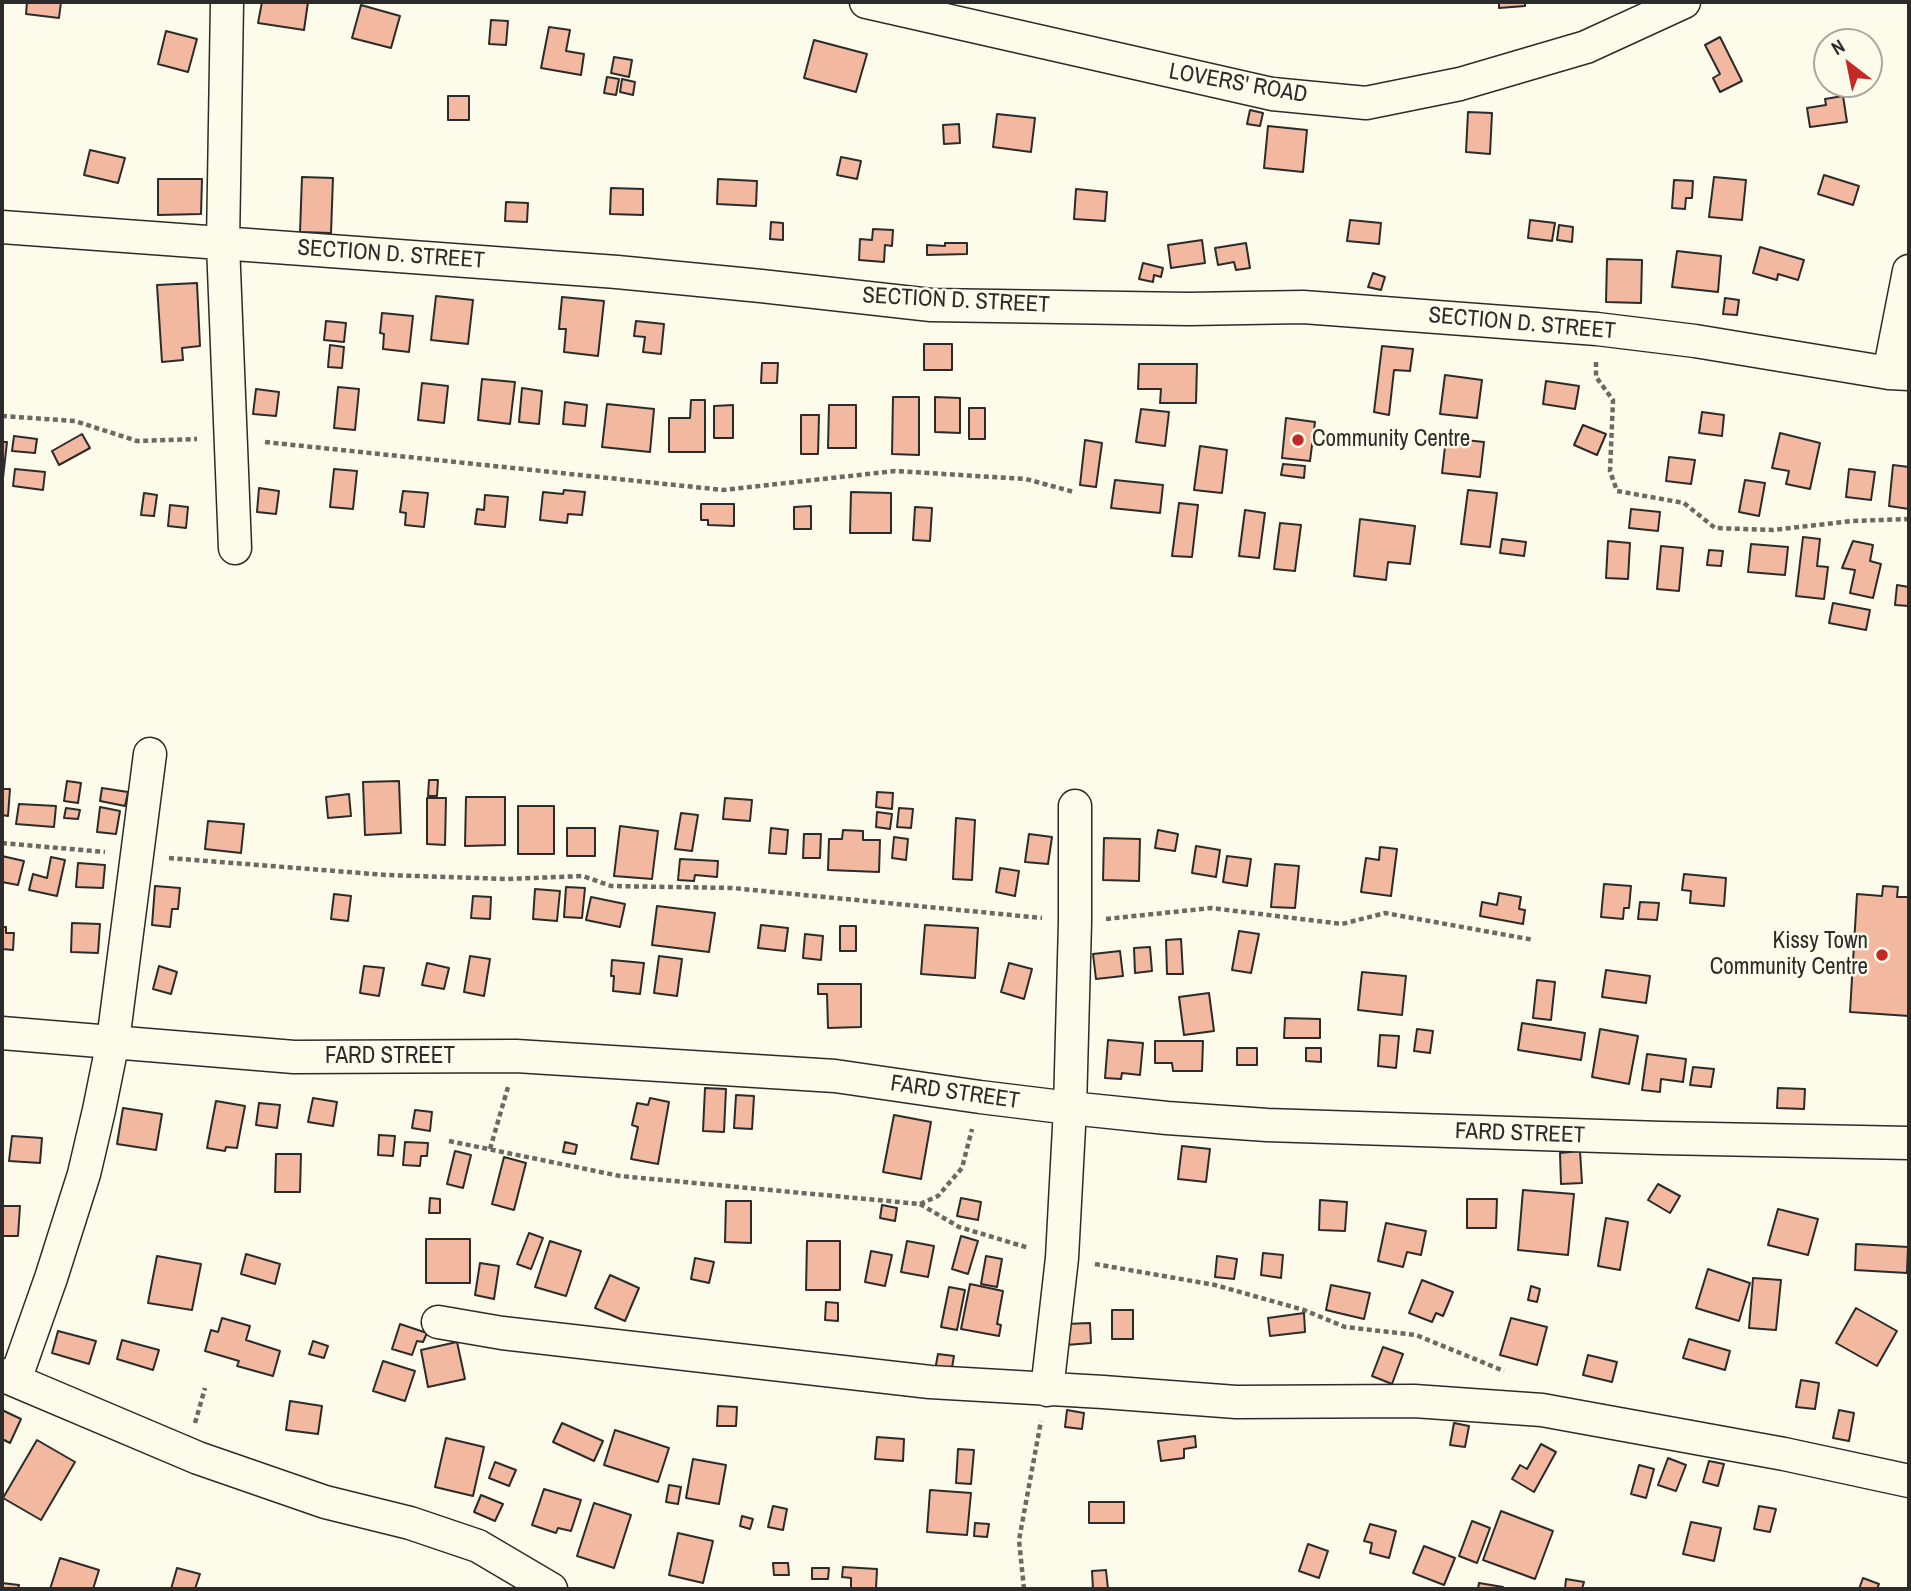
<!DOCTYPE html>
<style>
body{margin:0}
#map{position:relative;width:1911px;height:1591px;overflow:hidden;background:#fdfbea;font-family:"Archivo Narrow",sans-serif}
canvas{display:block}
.frame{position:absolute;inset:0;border:4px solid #2b2b2b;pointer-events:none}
.north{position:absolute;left:1813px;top:28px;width:70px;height:70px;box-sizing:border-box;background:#fdfbea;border:2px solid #a9a89e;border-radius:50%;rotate:328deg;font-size:19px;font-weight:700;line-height:28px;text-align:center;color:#2b2b2b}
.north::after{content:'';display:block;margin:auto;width:24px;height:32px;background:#c62828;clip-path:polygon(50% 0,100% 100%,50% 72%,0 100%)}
</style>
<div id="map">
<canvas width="1911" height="1591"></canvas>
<div class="frame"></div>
<div class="north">N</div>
</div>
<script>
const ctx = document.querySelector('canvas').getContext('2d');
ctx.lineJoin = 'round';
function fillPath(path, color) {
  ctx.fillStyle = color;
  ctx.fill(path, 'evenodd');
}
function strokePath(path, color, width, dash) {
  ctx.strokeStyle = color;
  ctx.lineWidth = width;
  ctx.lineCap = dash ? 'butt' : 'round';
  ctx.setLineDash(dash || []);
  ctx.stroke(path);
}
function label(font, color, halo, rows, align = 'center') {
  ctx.font = font + ' "Archivo Narrow",sans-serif';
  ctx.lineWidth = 5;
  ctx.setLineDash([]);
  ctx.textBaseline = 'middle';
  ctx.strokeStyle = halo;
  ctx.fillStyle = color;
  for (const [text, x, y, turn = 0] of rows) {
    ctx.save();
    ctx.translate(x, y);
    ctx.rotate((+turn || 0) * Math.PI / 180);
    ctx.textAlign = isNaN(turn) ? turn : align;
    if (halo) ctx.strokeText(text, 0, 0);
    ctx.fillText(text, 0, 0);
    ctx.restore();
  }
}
const building = new Path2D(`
 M27,2h34l-2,16 -33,-4z
 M262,2h46l-4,28 -46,-7z
 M1499,2h26v4l-26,2z
 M361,5l39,11 -9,32 -39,-10z
 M491,20l17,1 -2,24 -17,-1z
 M549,27l21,3 -4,21 18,3 -3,21 -40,-7z
 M166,31l31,8 -9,33 -30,-8z
 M1720,37l22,44 -22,11 -7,-14 7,-4 -15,-29z
 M814,40l53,14 -11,38 -52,-14z
 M614,57l18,3 -3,17 -18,-4z
 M607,77l12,2 -3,16 -12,-2z
 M622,79l13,3 -2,13 -13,-3z
 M448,96h21v24h-21z
 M1843,96l4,26 -37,5 -3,-19 19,-3 -1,-6z
 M1250,110l13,3 -3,13 -13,-2z
 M1468,112l24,1 -2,41 -24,-2z
 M997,114l38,4 -4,34 -38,-5z
 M959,124l1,19 -16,1 -1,-19z
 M1268,126l39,4 -4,42 -39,-4z
 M90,150l35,8 -7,25 -34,-8z
 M841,157l20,4 -4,18 -20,-4z
 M1824,175l35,11 -6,19 -35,-11z
 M302,177l31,1 -2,55 -31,-1z
 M1714,177l32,3 -4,40 -33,-3z
 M158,179h44l-1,35 -43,1z
 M718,179l39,2 -1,25 -39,-2z
 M1674,180l19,1 -1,17h-6l-1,11 -13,-1z
 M611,188l32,1v26l-33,-1z
 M1076,189l31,3 -2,29 -31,-2z
 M506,202l22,1 -1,19 -22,-1z
 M1350,220l31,3 -2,21 -32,-3z
 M1530,220l25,3 -3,18 -24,-3z
 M771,222l12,1v17l-13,-1z
 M1559,225l14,2 -1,15 -15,-2z
 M873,229l20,1 -1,16 -7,-1 -1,17 -25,-2 1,-21 12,1z
 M1202,240l3,23 -34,5 -3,-23z
 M945,243h22v11l-40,1v-10l18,1z
 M1246,243l4,25 -14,2 -2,-8 -16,3 -3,-17z
 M1760,247l44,13 -6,20 -20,-6 -1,6 -24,-7z
 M1677,251l44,5 -3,36 -46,-5z
 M1607,259l35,1 -1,43 -35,-1z
 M1143,263l20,5 -2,9 -7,-2 -1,7 -14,-3z
 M1373,273l12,4 -4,13 -13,-3z
 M197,283l3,63 -18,2 1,12 -21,2 -5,-77z
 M436,296l37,4 -5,44 -37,-4z
 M562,297l42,4 -6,55 -34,-4 2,-23h-7z
 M1725,298l14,2 -2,15 -14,-1z
 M382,313l31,3 -4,36 -26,-3 1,-15 -4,-1z
 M326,321l20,2 -2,19 -20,-2z
 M636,321l28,3 -3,30 -18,-2 2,-15 -11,-1z
 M924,344h28v26h-28z
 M330,345l14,2 -2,21 -14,-1z
 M1382,346l31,3 -3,22 -16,-1 -5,45 -15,-3z
 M762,363h16l-1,20h-16z
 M1139,364h58l-1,39h-36l1,-14h-23z
 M1445,375l37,5 -5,38 -37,-4z
 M482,379l33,3 -5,42 -32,-4z
 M1546,381l33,5 -4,23 -32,-5z
 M422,383l26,3 -4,37 -26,-3z
 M338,387l21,2 -4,41 -21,-2z
 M522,388l20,3 -3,33 -20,-2z
 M256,389l23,3 -3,24 -23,-2z
 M893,397h26v58l-27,-1z
 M935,397l25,1v35l-25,-1z
 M691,400h14v52h-36v-34h21z
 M565,402l22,3 -2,21 -22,-2z
 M607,404l47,5 -4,43 -48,-5z
 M733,405v33h-19v-32z
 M829,405h27v43h-28z
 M969,408h16v31h-16z
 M1141,409l28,3 -4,34 -29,-4z
 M1702,412l22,3 -2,21 -23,-3z
 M801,415h18l-1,39h-17z
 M1286,418l29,4 -5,39 -28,-3z
 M1583,425l23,9 -9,21 -23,-10z
 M1780,433l40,10 -10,46 -24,-5 3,-13 -17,-3z
 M82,434l8,14 -31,17 -7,-14z
 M14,436l23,3 -2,14 -23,-2z
 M1446,438l38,4 -4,35 -38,-4z
 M1085,440l17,3 -6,44 -16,-2z
 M2,442h5l-4,36h-1z
 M1200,446l27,4 -5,43 -28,-3z
 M1669,457l26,3 -4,24 -25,-3z
 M1283,464l22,2 -1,12 -23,-3z
 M1893,465l16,2v42l-20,-3z
 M15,469l30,3 -2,18 -30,-4z
 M334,469l23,2 -4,38 -23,-2z
 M1849,469l26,3 -4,28 -25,-3z
 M1115,480l48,5 -3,28 -49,-5z
 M1745,480l20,3 -6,33 -20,-4z
 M259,488l20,3 -3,23 -19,-2z
 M564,490l21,2 -3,23 -14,-1 -1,9 -27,-3 3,-28 20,2z
 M1468,490l29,3 -7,54 -29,-3z
 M403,491l25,2 -4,34 -19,-2 1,-12 -6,-1z
 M851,492l40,1v40h-41z
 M144,493l13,2 -3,21 -13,-1z
 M485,495l23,2 -3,30 -30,-3 2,-15 7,1z
 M1179,503l19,2 -6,52 -20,-1z
 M701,504h33v22l-26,-1v-5h-7z
 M170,505l18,2 -2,21 -18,-2z
 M811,506v23h-17v-22z
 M915,507l17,1 -2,33 -17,-1z
 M1631,509l29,3 -2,19 -29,-3z
 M1245,510l20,3 -6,45 -20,-2z
 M1360,519l55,7 -5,38 -22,-2 -2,18 -32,-4z
 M1280,523l21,2 -6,46 -21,-2z
 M1803,537l17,2 -3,27 11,1 -4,32 -28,-3z
 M1502,539l24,3 -2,14 -24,-3z
 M1608,541l22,2 -2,36 -22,-1z
 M1853,541l20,4 -3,16 11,3 -8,34 -23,-5 5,-23 -13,-2z
 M1751,544l37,3 -3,28 -37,-3z
 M1661,546l22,2 -4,43 -22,-2z
 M1709,550l14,1 -2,15 -14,-1z
 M1897,585l12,2v19l-14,-1z
 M1833,603l37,7 -4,20 -37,-7z
 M429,780h9l-1,16h-9z
 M67,781l14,2 -3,20 -14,-2z
 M399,781l2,52 -36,2 -2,-53z
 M102,788l26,4 -3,14 -25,-5z
 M2,789h8l-2,27 -6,-1z
 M877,792l16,1 -1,16 -16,-2z
 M349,794l2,22 -23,2 -2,-21z
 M466,797h39v48l-40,1z
 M427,798h19l-1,47 -18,-1z
 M725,798l27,2 -2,21 -27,-2z
 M19,804l37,2 -2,21 -38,-3z
 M518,806h36v48h-36z
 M100,807l20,4 -4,23 -19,-2z
 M66,808l14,2 -2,9 -14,-1z
 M899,808l14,1 -2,19 -14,-1z
 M877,812l15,2 -2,15 -14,-2z
 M681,813l17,2 -6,36 -17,-2z
 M956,818l19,2 -3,60 -19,-1z
 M208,821l36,3 -3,29 -36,-4z
 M620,826l38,5 -6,48 -38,-3z
 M567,828h28v28h-28z
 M771,828l17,2 -2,24 -17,-1z
 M843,830l20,1v9h17l-1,32 -51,-2 1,-31h13z
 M1158,830l20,4 -3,17 -20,-3z
 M804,834h17l-1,24h-17z
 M1029,834l23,3 -4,27 -23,-2z
 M894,837l14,2 -2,21 -14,-2z
 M1104,838l36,1 -1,42 -36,-1z
 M1196,846l24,4 -4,27 -24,-4z
 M1380,847l17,2 -6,47 -30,-4 5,-34 13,2z
 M2,856l22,5 -6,24 -16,-3z
 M1227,856l24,3 -4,27 -24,-4z
 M51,857l14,3 -8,36 -28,-6 4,-16 14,4z
 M680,859l38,2 -1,16 -22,-2 -1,6 -16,-1z
 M78,863l27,2 -2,23 -27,-1z
 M1275,864l24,2 -4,42 -24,-1z
 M1000,868l19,3 -4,25 -19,-4z
 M1684,874l42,4 -2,28 -34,-3 1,-12 -9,-1z
 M1604,884l27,2 -2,22h-5l-1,11 -22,-2z
 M155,886l25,2 -2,21h-6l-2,18 -18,-2z
 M1883,886l15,1 -1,10h12v119l-59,-4 7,-118 25,2z
 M566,887l19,1 -3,30 -18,-1z
 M535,889l25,2 -3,30 -24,-2z
 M1499,893l22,4 -2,12 6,1 -2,14 -43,-8 2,-14 15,3z
 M334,894l17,2 -3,25 -17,-2z
 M473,896l18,1 -1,22 -19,-1z
 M591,897l34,7 -5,23 -34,-7z
 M1640,902l19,1 -2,17 -19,-1z
 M657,906l58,7 -6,39 -57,-7z
 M72,923l28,1 -2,29 -27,-1z
 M761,925l27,3 -3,23 -27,-3z
 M925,925l53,3 -3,50 -54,-4z
 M840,926h16v25h-16z
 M2,927h4v6h8l-1,17 -11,-1z
 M1239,931l20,3 -8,39 -19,-3z
 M805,934l18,2 -2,24 -18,-2z
 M1181,939l2,35h-16l-1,-34z
 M1150,947l2,24 -17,2 -1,-25z
 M1120,951l3,25 -27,3 -3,-25z
 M470,956l20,3 -6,37 -20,-4z
 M659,956l23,3 -5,37 -23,-3z
 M612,960l32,3 -4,31 -27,-3 1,-15h-3z
 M427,963l22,5 -5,21 -22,-4z
 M1009,963l23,6 -8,30 -23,-7z
 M159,966l18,6 -6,22 -18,-5z
 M364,966l20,2 -5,28 -19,-3z
 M1606,970l44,6 -4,27 -44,-6z
 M1362,972l44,4 -4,39 -44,-5z
 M1537,980l18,2 -4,38 -18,-2z
 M818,984h43v43l-33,1 -1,-34h-9z
 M1209,993l5,38 -30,4 -5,-38z
 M1285,1018l35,1v19h-36z
 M1522,1023l63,10 -4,27 -63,-10z
 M1417,1029l16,2 -3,22 -16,-2z
 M1600,1029l38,7 -9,48 -37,-7z
 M1380,1035l19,1 -3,32 -18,-2z
 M1108,1040l35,3 -3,32 -18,-2 -1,6 -16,-1z
 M1155,1041h48l-1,30h-29l-1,-8h-17z
 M1237,1048h20v17h-20z
 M1306,1048h15v14l-15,-1z
 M1647,1054l39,5 -3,23 -22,-3 -1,13 -18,-2z
 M1693,1067l21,2 -3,18 -21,-2z
 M705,1088l21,1 -2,43 -21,-1z
 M1778,1088l27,1 -1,20 -27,-1z
 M736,1095l18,1 -2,33 -18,-1z
 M313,1098l24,4 -4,24 -25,-4z
 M650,1098l19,4 -11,62 -27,-5 7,-32 -6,-2 5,-22 11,2z
 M216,1101l29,5 -8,42 -11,-1 -1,4 -18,-3z
 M259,1103l21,2 -3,23 -21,-3z
 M123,1108l39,6 -6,36 -39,-6z
 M415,1110l17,2 -2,19 -18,-3z
 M894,1115l37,7 -10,57 -38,-7z
 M379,1135l16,1 -2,20 -15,-1z
 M12,1136l30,2 -2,25 -31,-2z
 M405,1142l23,1 -1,13h-6l-1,10 -17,-1z
 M565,1142l12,3 -2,9 -12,-2z
 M1182,1146l28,3 -4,33 -28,-3z
 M455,1151l16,4 -8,33 -16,-4z
 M1580,1151l2,32 -21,1 -1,-31z
 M276,1154h25l-1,38h-25z
 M504,1157l22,6 -12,47 -22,-6z
 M1658,1184l22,12 -10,17 -22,-13z
 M1523,1190l51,4 -6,61 -50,-5z
 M430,1198l10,1v14h-11z
 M961,1198l20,4 -3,18 -21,-4z
 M1467,1199h30l-1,29h-29z
 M1320,1200l27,2 -2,29 -26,-1z
 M726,1201h25v42l-26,-1z
 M882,1205l15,3 -2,13 -15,-3z
 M2,1206h18l-2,30h-16z
 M1778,1209l40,10 -10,36 -40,-10z
 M1606,1218l22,4 -8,48 -22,-4z
 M1386,1223l40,8 -5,24 -14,-3 -4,15 -25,-6z
 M529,1233l14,5 -12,31 -14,-5z
 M961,1236l17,5 -10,33 -16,-5z
 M426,1239h44v44h-44z
 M550,1241l31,10 -15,45 -31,-9z
 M807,1241h33v49h-34z
 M907,1241l27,5 -6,31 -27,-5z
 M1856,1244l52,3 -1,26 -52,-3z
 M871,1251l21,4 -7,31 -20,-4z
 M1263,1253l20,2 -2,23 -20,-3z
 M246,1254l34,10 -5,20 -34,-10z
 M157,1256l44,8 -9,46 -44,-7z
 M986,1256l16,3 -5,28 -16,-3z
 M1217,1256l20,3 -3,20 -19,-2z
 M695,1258l19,4 -5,21 -18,-4z
 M480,1263l19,3 -5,33 -19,-4z
 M1708,1269l42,14 -11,38 -43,-13z
 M610,1275l29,13 -14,33 -30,-13z
 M1753,1278l28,2 -5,50 -27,-2z
 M1422,1280l31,12 -10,24 -7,-3 -4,9 -23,-9z
 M970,1284l33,7 -6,33 4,1 -2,11 -38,-7z
 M1331,1285l39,8 -6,26 -38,-9z
 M1531,1286l9,3 -3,13 -9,-2z
 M949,1287l16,3 -8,40 -16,-3z
 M826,1302l12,1v18l-13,-1z
 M1856,1308l41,23 -20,35 -41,-23z
 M1112,1310h21v29h-21z
 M1304,1313l1,19 -35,4 -2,-18z
 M222,1318l28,8 -4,14 34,11 -7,25 -36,-10 2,-5 -34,-10 6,-21 7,2z
 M1511,1318l36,9 -10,38 -37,-10z
 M1090,1323l1,20 -25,2 -1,-21z
 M400,1324l27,9 -4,9 -6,-1 -5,14 -20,-6z
 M58,1331l38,10 -7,23 -37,-11z
 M1689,1339l41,12 -5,19 -42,-12z
 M122,1340l37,10 -6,20 -36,-11z
 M313,1341l15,5 -4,12 -15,-4z
 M457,1342l8,37 -37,8 -7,-37z
 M1383,1347l20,7 -11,30 -20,-8z
 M938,1354l16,2 -3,17 -16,-3z
 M1588,1355l29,7 -5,20 -29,-7z
 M383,1361l32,10 -10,30 -32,-10z
 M1801,1380l18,3 -4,26 -19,-2z
 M290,1401l32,5 -4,28 -32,-4z
 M718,1406l19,1 -1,19h-19z
 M2,1410l19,9 -11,24 -8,-4z
 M1067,1410l17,3 -2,16 -17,-2z
 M1839,1410l15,3 -5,28 -16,-3z
 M562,1423l41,18 -9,20 -41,-19z
 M1454,1423l15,3 -4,21 -15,-2z
 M615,1430l54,18 -11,34 -54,-17z
 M1195,1436l1,11 -12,2v9l-23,3 -3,-20z
 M877,1437l27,2 -1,22 -28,-2z
 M446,1438l38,9 -11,49 -38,-9z
 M37,1440l38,22 -34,58 -38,-22z
 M1541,1444l15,8 -22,40 -22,-13 8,-14 7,4z
 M958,1449l16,1 -3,34 -15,-1z
 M1668,1458l18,7 -10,26 -18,-6z
 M693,1459l33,6 -7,39 -33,-6z
 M1709,1461l15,3 -6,22 -15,-4z
 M495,1462l21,8 -7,16 -20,-8z
 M1639,1465l15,4 -8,29 -15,-4z
 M669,1485l12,2 -3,17 -12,-2z
 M544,1489l37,11 -10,31 -13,-3 -2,5 -24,-8z
 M930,1490l41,3 -4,42 -40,-3z
 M481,1495l22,9 -8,17 -21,-9z
 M1089,1502h35v21h-35z
 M594,1503l37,12 -17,53 -37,-12z
 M773,1506l14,3 -4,21 -15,-3z
 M1759,1506l17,3 -6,23 -16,-3z
 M1501,1511l52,20 -18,48 -52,-19z
 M742,1516l11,3 -3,10 -10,-3z
 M1472,1521l18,7 -13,35 -18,-7z
 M1691,1522l30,6 -7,33 -31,-7z
 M975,1523l14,1 -2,13 -13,-1z
 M1370,1524l26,7 -7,27 -19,-5 2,-10 -8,-2z
 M678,1533l35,8 -10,42 -34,-8z
 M1308,1544l20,7 -9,27 -20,-7z
 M1424,1546l31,12 -11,27 -31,-12z
 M60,1558l39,12 -6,19h-43z
 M773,1563h15l1,12h-15z
 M843,1567l34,2 -1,20h-25v-11l-9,-1z
 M177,1568l23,6 -5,15h-24z
 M812,1568h17l-1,11h-16z
 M1106,1570l2,19h-15l-1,-18z
 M1863,1578l16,6 -2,5h-18z
 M1566,1579l18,3 -2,7h-23h6z
 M2,1583l17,2 -1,4h-16z
 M1479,1583l24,4 -1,2h-24z`);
const path = new Path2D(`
 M1596,362v15l17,23 -3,71 7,20 67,12 31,25 58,2 79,-9 57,-2
 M2,416l73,5 62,20 60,-2
 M265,442l458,48 172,-19 131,8 48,13
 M2,843l103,9
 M169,858l217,17 121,4 76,-3 28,10 121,2 310,30
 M1106,919l105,-11 131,16 43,-11 149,27
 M449,1141l171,35 300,28 18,-8 24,-28 10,-39
 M490,1149l18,-62
 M920,1204l39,23 70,21
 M1095,1264l120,21 89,25 41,17 71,8 88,36
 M195,1423l10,-35
 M1024,1589l-5,-49 22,-119`);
const street = new Path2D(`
 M227,2l-4,242 12,304
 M866,2l406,92 94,9 94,-19 126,-37 98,-45
 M2,227l615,45 144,14 170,19 258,4 114,-2 294,22 98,12 194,32 20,1
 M1889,373l20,-102
 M2,1033l292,24 222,-1 319,20 145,21 90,11 97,10 100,7 394,13 248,5
 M438,1322l64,11 428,49 173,10 133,10 178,-1 128,9 242,44 125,27
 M2,1375l196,83 127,44 85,21 68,23 73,43
 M15,1380l36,-102 33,-104 15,-64 14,-69 37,-287
 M1047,1390l15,-132 8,-150 5,-186v-116`);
const markers = [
 [1298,440,7,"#c62828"],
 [1882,955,7,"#c62828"]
];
const streetNames = [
 ["LOVERS' ROAD",1238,84,10],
 ["SECTION D. STREET",391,255,4],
 ["SECTION D. STREET",956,301,3],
 ["SECTION D. STREET",1522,324,5],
 ["FARD STREET",390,1057],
 ["FARD STREET",955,1093,8],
 ["FARD STREET",1520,1134,2]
];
const poiNames = [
 ["Community Centre",1312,440],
 ["Kissy Town",1868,942,"right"],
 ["Community Centre",1868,968,"right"]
];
fillPath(building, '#f2b8a0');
strokePath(building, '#2b2b2b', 2);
strokePath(street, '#2b2b2b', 35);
strokePath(path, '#6a6964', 4.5, [5, 3.5]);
strokePath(street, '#fdfbea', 32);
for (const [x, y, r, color] of markers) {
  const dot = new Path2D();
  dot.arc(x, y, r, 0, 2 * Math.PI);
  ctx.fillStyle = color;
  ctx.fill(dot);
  strokePath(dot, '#fdfbea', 2.5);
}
label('23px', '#2b2b2b', '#fdfbea', streetNames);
label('23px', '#2b2b2b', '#fdfbea', poiNames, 'left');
</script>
